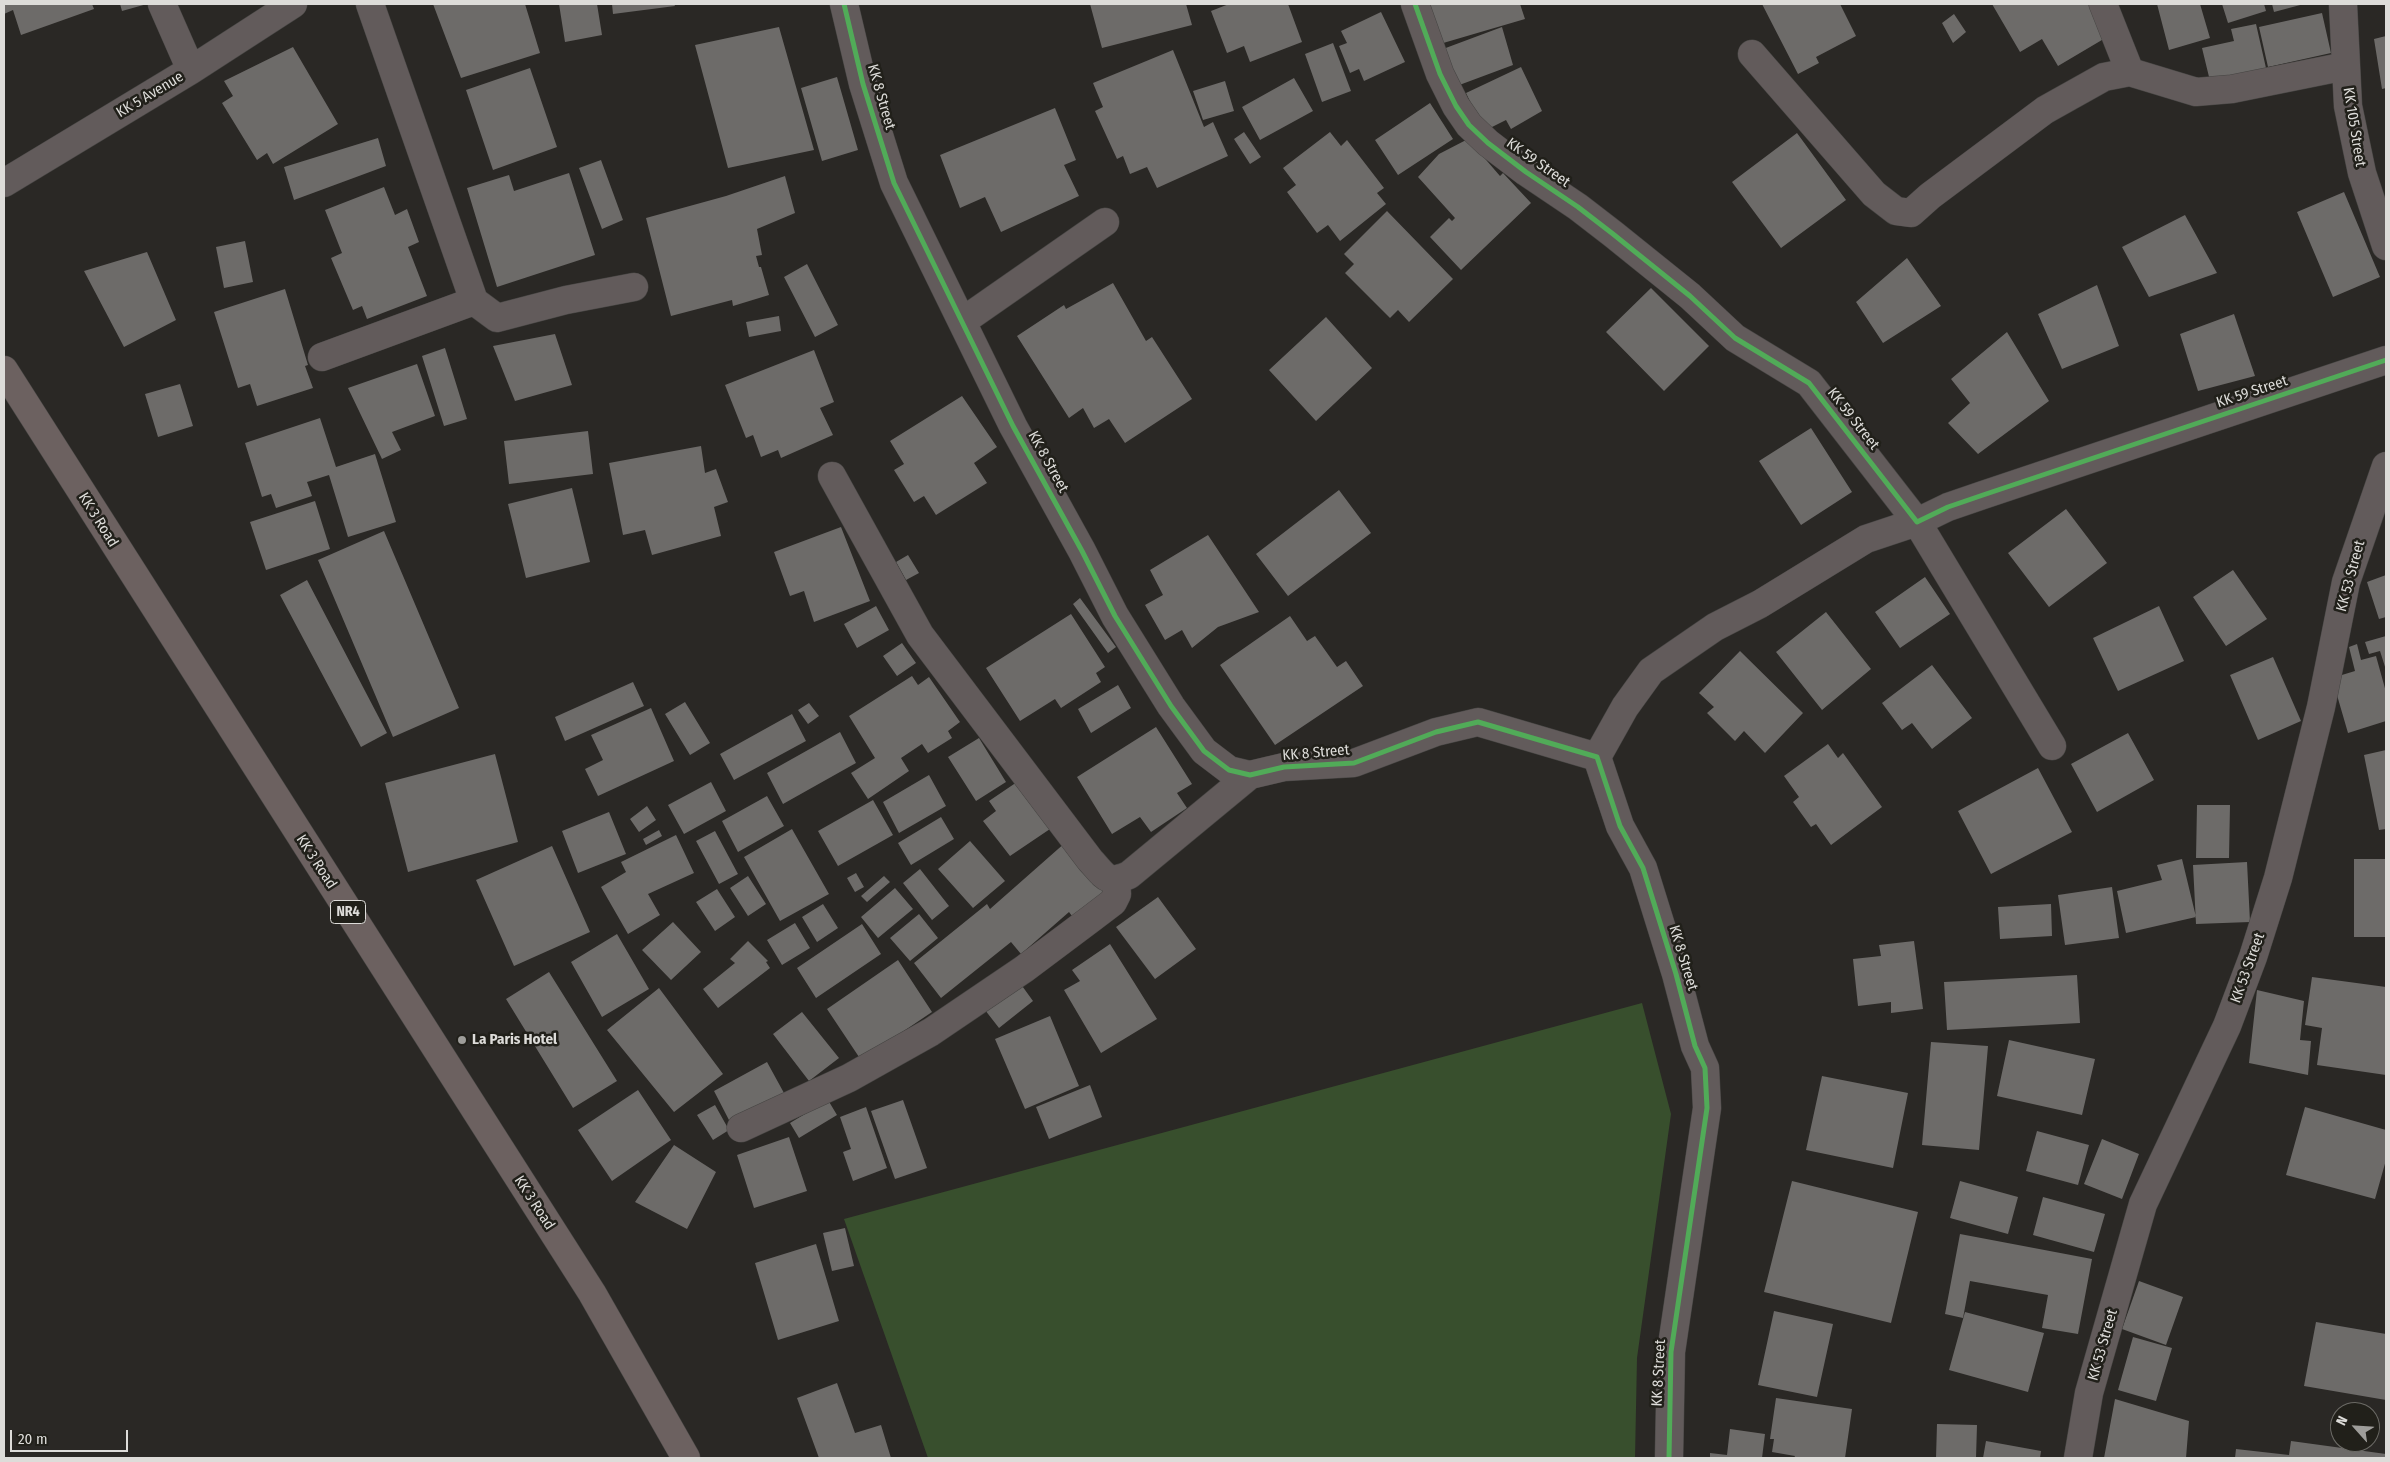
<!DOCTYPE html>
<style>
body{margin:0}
#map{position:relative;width:2390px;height:1462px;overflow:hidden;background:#2a2825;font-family:"Fira Sans Condensed",sans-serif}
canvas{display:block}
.frame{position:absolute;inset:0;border:5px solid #dddcd9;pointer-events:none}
.north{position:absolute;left:2330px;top:1402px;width:50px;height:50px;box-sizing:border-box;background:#21201a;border:1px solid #6c6b66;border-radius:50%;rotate:296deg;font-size:14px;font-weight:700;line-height:20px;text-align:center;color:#dddcd9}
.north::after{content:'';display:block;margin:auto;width:18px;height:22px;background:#9e9d9a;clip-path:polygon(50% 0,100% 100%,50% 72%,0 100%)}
.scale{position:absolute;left:10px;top:1430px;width:118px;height:22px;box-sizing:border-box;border:2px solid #dddcd9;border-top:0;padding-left:6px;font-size:15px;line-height:18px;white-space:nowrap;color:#dddcd9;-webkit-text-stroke:4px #21201a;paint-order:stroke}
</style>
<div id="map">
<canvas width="2390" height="1462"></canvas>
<div class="frame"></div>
<div class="north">N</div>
<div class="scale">20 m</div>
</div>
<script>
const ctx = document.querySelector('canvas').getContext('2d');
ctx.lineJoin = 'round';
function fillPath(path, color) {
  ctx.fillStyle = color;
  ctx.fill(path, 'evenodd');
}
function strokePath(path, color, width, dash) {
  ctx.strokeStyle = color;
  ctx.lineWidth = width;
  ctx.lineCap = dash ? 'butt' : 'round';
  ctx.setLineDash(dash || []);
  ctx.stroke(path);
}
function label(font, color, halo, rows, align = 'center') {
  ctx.font = font + ' "Fira Sans Condensed",sans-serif';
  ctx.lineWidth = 5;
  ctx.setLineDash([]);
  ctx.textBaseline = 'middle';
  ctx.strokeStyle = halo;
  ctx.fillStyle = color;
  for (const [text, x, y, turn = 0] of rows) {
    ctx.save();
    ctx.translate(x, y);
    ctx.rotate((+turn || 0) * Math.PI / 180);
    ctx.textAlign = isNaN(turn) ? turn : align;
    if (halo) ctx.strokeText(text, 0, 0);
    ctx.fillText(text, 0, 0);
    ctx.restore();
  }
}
const green = new Path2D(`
 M1642,1003l29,111 -34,244 -2,100h-707l-84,-239z`);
const building = new Path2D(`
 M4,4h88l2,5 -73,26 -8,-25 -9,4z
 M120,4h27l-25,7z
 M433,4h92l15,49 -79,25z
 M559,4h38l5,31 -37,7z
 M612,4h62l1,2 -62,8z
 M1090,4h96l6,21 -90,23z
 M1229,4h59l14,38 -52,20 -6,-16 -17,7 -16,-42z
 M1425,4h95l5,15 -92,27z
 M1762,4h78l16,32 -40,21 3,6 -21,11z
 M1992,4h96l19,33 -49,29 -16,-27 -22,13z
 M2157,4h43l10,34 -41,12z
 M2222,4h42l2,7 -38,12z
 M2272,4h32l-30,8z
 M1381,12l24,50 -41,19 -5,-12 -9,4 -11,-27 8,-3 -6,-12z
 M2322,13l9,40 -63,14 -9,-40z
 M1954,14l12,18 -13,11 -11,-20z
 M2256,24l10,44 -56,13 -8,-33 32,-7 -3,-12z
 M779,27l35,123 -86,18 -33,-123z
 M1502,27l11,38 -59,22 -11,-38z
 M2386,36v52l-4,1 -8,-50z
 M1333,43l18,48 -29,11 -17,-48z
 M293,47l45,77 -65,40 -6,-11 -10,7 -35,-57 11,-7 -9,-15z
 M1173,50l31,77 9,-5 15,34 -71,32 -10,-21 -17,7 -7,-18 -6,3 -22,-48 8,-4 -10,-24z
 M1521,67l21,44 -31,18 -5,-9 -22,11 -18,-38z
 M530,68l27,79 -64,23 -27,-80z
 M837,77l21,73 -36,11 -21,-73z
 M1294,78l19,33 -53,29 -18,-33z
 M1225,81l9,30 -31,9 -10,-29z
 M1430,103l23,36 -55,36 -23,-35z
 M1055,108l21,52 -12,5 15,31 -78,36 -16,-35 -25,11 -20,-53z
 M1244,132l17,25 -11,7 -16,-25z
 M1330,132l11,14 6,-6 37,48 -7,5 9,11 -46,37 -12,-16 -11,8 -30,-41 9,-7 -13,-17z
 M1797,133l49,67 -65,48 -49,-66z
 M378,138l8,28 -92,34 -10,-33z
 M1468,139l32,37 3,-3 28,30 -70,67 -31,-33 19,-19 3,3 3,-3 -37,-41 21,-23z
 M601,160l22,60 -21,9 -23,-61z
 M569,173l26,82 -98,32 -30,-99 42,-13 5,16z
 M785,176l10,37 -38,16 5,26 -6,1 3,11h2l8,28 -36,11 -1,-6 -61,16 -25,-98 80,-22z
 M384,187l11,28 12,-6 12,33 -11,5 19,49 -60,23 -5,-13 -9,4 -22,-52 11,-5 -17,-43z
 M2344,192l36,85 -47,20 -36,-85z
 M1387,211l66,68 -44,43 -11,-12 -8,8 -45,-45 9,-9 -10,-10z
 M2185,215l32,58 -68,24 -27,-50z
 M245,241l8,41 -29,6 -8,-41z
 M147,252l29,68 -52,27 -40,-76z
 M1907,258l34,48 -58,37 -27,-41z
 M807,264l31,61 -23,12 -31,-60z
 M1113,283l33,58 6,-4 40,62 -67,44 -16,-24 -15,9 -11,-20 -14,10 -52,-82 47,-31 2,4z
 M2097,285l22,61 -57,23 -24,-55z
 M1651,288l58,58 -45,45 -58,-59z
 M285,289l23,76 -3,1 8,22 -56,18 -7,-22 -12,4 -24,-76z
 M2234,314l21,62 -57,15 -18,-57z
 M779,316l2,15 -32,6 -3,-15z
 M1326,317l46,51 -56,53 -47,-51z
 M2007,332l42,69 -71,53 -30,-31 22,-20 -19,-24z
 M555,334l17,51 -57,16 -22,-55z
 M445,348l22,71 -23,7 -22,-70z
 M814,350l20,52 -14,6 13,27 -52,23 -3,-8 -17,7 -8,-22 -7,3 -21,-53z
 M417,364l18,52 -43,16 9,18 -19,9 -34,-71z
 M180,384l13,42 -35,11 -13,-43z
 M962,396l35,51 -23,16 13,20 -51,32 -12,-19 -10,6 -20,-32 10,-6 -14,-23z
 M320,418l16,49 39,-13 21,68 -48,15 -19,-62 -22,7 5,14 -36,12 -5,-14 -9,3 -17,-54z
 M1811,428l41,64 -51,33 -42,-64z
 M588,431l5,43 -84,10 -5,-43z
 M701,446l4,27 11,-4 12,33 -14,5 7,29 -69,19 -7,-25 -22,5 -14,-72z
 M572,488l18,74 -64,16 -18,-74z
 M1339,490l32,43 -83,63 -32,-42z
 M315,501l15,48 -64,21 -16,-48z
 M2066,509l41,54 -58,44 -41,-54z
 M841,527l29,74 -56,21 -10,-31 -14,5 -16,-44z
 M384,531l75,177 -66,29 -75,-177z
 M1208,535l51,77 -41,15 -26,21 -10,-18 -17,10 -20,-35 18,-10 -13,-25z
 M908,555l11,18 -13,7 -10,-18z
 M2233,570l34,49 -41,27 -33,-49z
 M2386,575v42l-7,2 -12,-37z
 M1925,577l25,37 -50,34 -25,-36z
 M307,580l80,153 -26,14 -81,-152z
 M1080,598l36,49 -8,6 -35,-49z
 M876,606l13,24 -32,18 -13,-24z
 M2159,606l25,55 -66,30 -25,-53z
 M1826,612l45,57 -49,41 -46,-58z
 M1071,614l34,53 -9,6 5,9 -40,26 -6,-9 -35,22 -34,-53z
 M1290,616l17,25 8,-5 22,31 9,-6 17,25 -88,59 -55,-80z
 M2386,636v34l-6,-19 -11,3 -4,-12z
 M902,643l14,20 -19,13 -14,-20z
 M2357,644l4,16 15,-4 10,36v29l-38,12 -16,-55 23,-7 -6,-24z
 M1740,651l63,62 -38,40 -21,-22 -9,10 -28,-28 7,-6 -15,-14z
 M2273,657l28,64 -43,19 -28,-65z
 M1932,665l40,53 -40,31 -20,-26 -10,7 -20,-27z
 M912,676l6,9 11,-8 31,45 -12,9 4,7 -24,15 -6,-9 -21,14 8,13 -41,28 -17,-26 24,-15 -26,-42z
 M633,682l11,24 -79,35 -10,-24z
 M1118,685l13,23 -40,25 -13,-24z
 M685,702l25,41 -20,12 -25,-41z
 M809,703l10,13 -11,8 -10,-14z
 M651,708l23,53 -76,35 -13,-27 18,-9 -12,-25z
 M792,714l14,27 -72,39 -14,-26z
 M1156,727l36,57 -15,9 10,15 -36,24 -11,-15 -28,17 -35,-57z
 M840,732l16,31 -73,41 -16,-31z
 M2128,733l26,47 -57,32 -26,-48z
 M979,738l27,44 -30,19 -28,-44z
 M1828,744l10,14 5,-5 39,54 -51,38 -15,-21 -5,3 -18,-25 6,-5 -15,-21z
 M2386,750v79l-7,1 -15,-75z
 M495,754l23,88 -110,30 -23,-89z
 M2038,768l34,64 -81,42 -33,-63z
 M929,775l17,31 -47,27 -16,-31z
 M711,782l15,29 -42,23 -16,-29z
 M1017,782l33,47 -40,27 -27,-35 13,-10 -7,-10z
 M767,796l17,30 -46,26 -16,-31z
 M873,800l20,35 -55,31 -20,-35z
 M2197,805h33l-1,53h-33z
 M647,806l9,14 -17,12 -9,-13z
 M609,812l17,42 -48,19 -16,-42z
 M941,817l13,22 -43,26 -13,-22z
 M792,829l37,65 -49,27 -36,-64z
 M659,830l3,6 -16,9 -3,-6z
 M715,831l23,43 -19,10 -23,-43z
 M676,835l18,38 -46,21 12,21 -32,19 -27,-47 25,-15 -5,-10z
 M970,841l35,40 -32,27 -35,-39z
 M1066,842l46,54 -34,28 -9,-12 -48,42 -10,-12 -70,56 -27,-35 73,-59 3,5z
 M552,846l38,86 -76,34 -38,-86z
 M2182,859l14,58 -70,16 -9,-42 45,-11 -5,-15z
 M2354,859h32v78h-32z
 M2247,862l3,60 -54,2 -3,-59z
 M920,869l29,37 -17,14 -29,-37z
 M856,873l8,14 -9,5 -8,-14z
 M748,876l18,28 -18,12 -18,-28z
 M884,876l6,6 -23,20 -6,-6z
 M2112,887l7,51 -54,7 -7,-50z
 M895,888l18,21 -35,29 -17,-21z
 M717,889l18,28 -20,14 -19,-29z
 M1158,897l38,52 -41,30 -39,-52z
 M823,904l15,24 -21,14 -15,-25z
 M2051,904l1,32 -52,3 -2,-32z
 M919,914l19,24 -28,23 -20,-23z
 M673,922l28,30 -30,28 -29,-30z
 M795,923l15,25 -28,17 -15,-25z
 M862,924l19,30 -65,44 -19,-30z
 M617,934l32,55 -47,28 -31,-55z
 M748,941l20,20 -2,1 4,6 -52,40 -15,-19 32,-26 -5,-4z
 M1914,941l9,68 -32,4v-11l-33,4 -5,-47 28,-3 -2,-11z
 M1110,944l47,75 -56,34 -37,-63 16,-9 -8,-11z
 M898,960l34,52 -71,48 -34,-51z
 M549,972l68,109 -44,27 -67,-109z
 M2077,975l3,48 -133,7 -3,-48z
 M2312,977l74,10v88l-69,-10 5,-37 -17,-3z
 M1020,983l13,18 -34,27 -14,-18z
 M659,988l64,86 -49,38 -67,-82z
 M2257,990l47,11 -4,39 11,1 -3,34 -59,-12z
 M802,1012l37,46 -30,23 -36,-47z
 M1050,1016l29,70 -54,23 -30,-70z
 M2009,1040l86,19 -13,56 -85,-19z
 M1931,1042l57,4 -9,104 -57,-5z
 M767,1062l17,31 -54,29 -16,-31z
 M1822,1076l86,17 -15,75 -87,-18z
 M1090,1085l12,32 -53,22 -13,-32z
 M638,1090l33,50 -59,41 -34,-51z
 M828,1100l9,15 -38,23 -9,-15z
 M903,1100l24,68 -32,11 -24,-68z
 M715,1105l14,25 -16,10 -16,-25z
 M866,1107l21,61 -34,13 -10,-29 8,-3 -11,-32z
 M2305,1107l81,23v30l-11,39 -89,-24z
 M2037,1131l52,14 -11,40 -52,-14z
 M789,1137l18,54 -53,17 -17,-53z
 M2102,1139l37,15 -17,45 -38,-15z
 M674,1145l42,27 -29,57 -52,-27z
 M1792,1181l126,31 -27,111 -127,-31z
 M1960,1181l58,16 -10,37 -58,-16z
 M2043,1197l62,17 -11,38 -61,-17z
 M845,1228l9,38 -22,5 -9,-38z
 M1960,1234l132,25 -14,75 -36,-6 6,-33 -78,-14 -7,37 -18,-4z
 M816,1244l23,77 -61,19 -23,-77z
 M2139,1281l44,16 -17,48 -44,-16z
 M1774,1311l59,13 -16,73 -59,-12z
 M1965,1312l79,21 -16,59 -79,-22z
 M2316,1322l70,12v66l-82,-14z
 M2133,1337l39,11 -16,53 -38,-11z
 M837,1383l18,50 26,-8 10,33h-72l-22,-60z
 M1776,1398l76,11 -7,49h-51l1,-2 -23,-4 2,-13h-4z
 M2115,1399l74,22 -3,37h-82z
 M1937,1424l40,1 -1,33h-40z
 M1730,1429l35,5 -3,24h-52v-5l17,2z
 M1986,1441l55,10 -1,7h-57z
 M2291,1441l95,13v4h-151l1,-9 53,6z`);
const street = new Path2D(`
 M162,4l29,66
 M370,4l104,297 23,17 69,-18 68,-13
 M844,4l19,80 31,99 119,243 69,125 33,65 56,90 33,45 25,19 21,5 34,-8 70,-4 82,-31 42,-10 119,35 23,69 23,42 33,106 19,72 10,22 2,40 -36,244 -2,106
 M1415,4l25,70 16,32 13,19 19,18 38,29 52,35 35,27 77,62 45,42 74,45 108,139 31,-15 35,-12 403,-135
 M2103,4l27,68
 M2343,4l5,102 14,67 24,73
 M1752,54l122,140 22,17 15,2 19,-17 115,-86 59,-33 26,-5 66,20 36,-3 114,-23
 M4,183l187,-113 102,-66
 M963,321l142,-99
 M322,357l152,-56
 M832,476l88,159 170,225c15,16 17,25 39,15l121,-100
 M1597,757l28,-50 26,-36 64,-44 45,-23 106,-65 51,-17 135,224
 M741,1128l108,-50 82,-46 93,-63 68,-51 21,-16 4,-8 -1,-13
 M2078,1458l11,-65 54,-189 84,-178 26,-69 25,-79 43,-171 25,-125 40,-116`);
const highway = new Path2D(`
 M4,370l588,923 94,165`);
const cycleway = new Path2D(`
 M844,4l19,80 31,99 119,243 69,125 33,65 56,90 33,45 25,19 21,5 34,-8 70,-4 82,-31 42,-10 119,35 23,69 23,42 33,106 19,72 10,22 2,40 -36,244 -2,106
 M1415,4l25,70 16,32 13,19 19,18 38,29 52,35 35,27 77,62 45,42 74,45 108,139 31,-15 35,-12 403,-135`);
const markers = [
 [462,1040,5,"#9e9d9a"]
];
const shields = [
 [348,912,35]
];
const shieldNames = [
 ["NR4",348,912]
];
const streetNames = [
 ["KK 5 Avenue",150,95,-31],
 ["KK 8 Street",881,97,74],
 ["KK 105 Street",2354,127,81],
 ["KK 59 Street",1538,163,35],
 ["KK 59 Street",2252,392,-18],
 ["KK 59 Street",1853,419,52],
 ["KK 8 Street",1048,462,61],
 ["KK 3 Road",98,520,58],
 ["KK 53 Street",2351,576,-75],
 ["KK 8 Street",1316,753,-5],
 ["KK 3 Road",316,862,57],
 ["KK 8 Street",1683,958,73],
 ["KK 53 Street",2248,968,-70],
 ["KK 3 Road",534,1203,57],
 ["KK 53 Street",2103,1345,-74],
 ["KK 8 Street",1659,1373,-87]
];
const poiNames = [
 ["La Paris Hotel",472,1040]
];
fillPath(green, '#384f2d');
fillPath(building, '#6d6b69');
strokePath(street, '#464543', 29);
strokePath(highway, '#464543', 29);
strokePath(street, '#625b5b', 28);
strokePath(highway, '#6c6160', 28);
strokePath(cycleway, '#51ab58', 5);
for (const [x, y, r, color] of markers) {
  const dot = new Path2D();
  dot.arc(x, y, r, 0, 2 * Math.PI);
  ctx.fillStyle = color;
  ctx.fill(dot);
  strokePath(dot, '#21201a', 2);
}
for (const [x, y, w] of shields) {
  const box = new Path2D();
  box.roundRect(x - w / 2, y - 11.5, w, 23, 4);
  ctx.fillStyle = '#21201a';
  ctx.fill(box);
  strokePath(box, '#dddcd9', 1);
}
label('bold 14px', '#dddcd9', null, shieldNames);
label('15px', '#dddcd9', '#21201a', streetNames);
label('bold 15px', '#dddcd9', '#21201a', poiNames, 'left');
</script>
